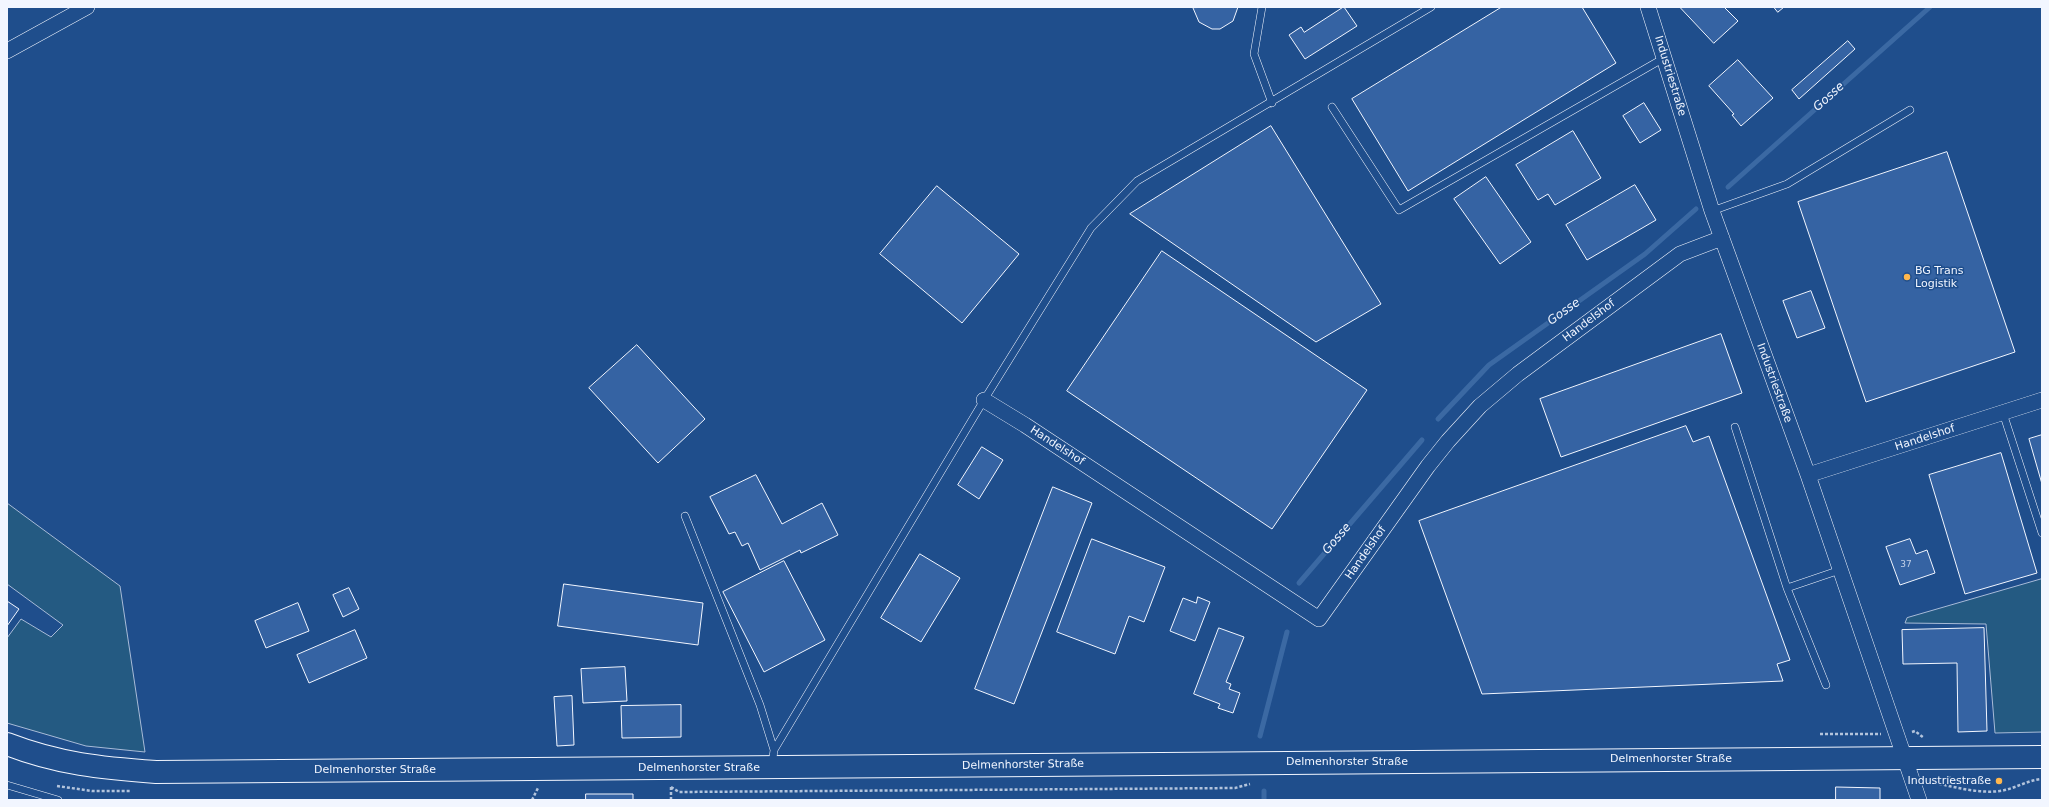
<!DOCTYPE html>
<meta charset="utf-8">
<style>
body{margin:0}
#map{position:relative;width:2049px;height:807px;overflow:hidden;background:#1f4e8c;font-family:"DejaVu Sans",sans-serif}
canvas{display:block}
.frame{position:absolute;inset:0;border:8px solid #f2f6ff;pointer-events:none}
</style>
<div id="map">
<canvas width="2049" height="807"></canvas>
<div class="frame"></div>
</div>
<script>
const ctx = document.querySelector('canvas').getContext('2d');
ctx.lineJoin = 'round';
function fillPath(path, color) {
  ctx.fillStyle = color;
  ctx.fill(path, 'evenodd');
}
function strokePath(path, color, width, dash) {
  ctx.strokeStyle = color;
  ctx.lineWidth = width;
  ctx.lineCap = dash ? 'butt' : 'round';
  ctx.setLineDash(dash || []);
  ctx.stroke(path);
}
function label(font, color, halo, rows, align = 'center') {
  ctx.font = font + ' "DejaVu Sans",sans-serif';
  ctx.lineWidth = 3;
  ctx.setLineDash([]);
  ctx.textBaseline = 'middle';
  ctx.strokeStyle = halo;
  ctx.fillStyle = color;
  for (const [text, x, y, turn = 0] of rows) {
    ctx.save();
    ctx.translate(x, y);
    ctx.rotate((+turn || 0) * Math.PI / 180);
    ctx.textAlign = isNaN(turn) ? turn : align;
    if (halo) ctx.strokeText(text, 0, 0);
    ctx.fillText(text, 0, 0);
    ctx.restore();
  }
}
const green = new Path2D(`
 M7,503l113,83 25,166 -59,-6 -79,-23v-85l14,-19 30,18 12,-12 -56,-41z
 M2042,579v153l-47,1 -9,-109 -81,-1 2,-5z`);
const stream = new Path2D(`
 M1728,187l202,-180
 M1438,419l51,-54 156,-111 51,-45
 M1299,583l123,-143
 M1260,736l27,-104
 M1264,791v9`);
const building = new Path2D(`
 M1238,7l-5,14 -13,8h-8l-13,-7 -6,-14z
 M1344,7l13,19 -52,33 -16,-24 12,-8 3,5z
 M1502,7h80l34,56 -208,128 -56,-92z
 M1680,7h44l14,14 -24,22z
 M1774,7h10l-6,5z
 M1848,41l7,8 -56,50 -7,-9z
 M1738,60l35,38 -32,28 -9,-11 2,-1 -25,-28z
 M1644,103l17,27 -21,13 -17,-27z
 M1271,126l110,178 -65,38 -186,-128z
 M1573,131l28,47 -46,27 -7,-11 -10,6 -22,-35z
 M1947,152l68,200 -149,50 -68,-200z
 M1486,177l45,65 -31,22 -46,-65z
 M1635,185l21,35 -69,40 -21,-35z
 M937,186l82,68 -57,69 -82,-69z
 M1162,251l205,139 -95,139 -205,-138z
 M1811,291l14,37 -28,10 -14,-37z
 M1721,334l21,59 -181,64 -21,-58z
 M637,345l68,74 -47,44 -69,-75z
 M1686,426l7,16 16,-6 81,224 -13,4 6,17 -301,13 -63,-173z
 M2042,435v49l-13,-45z
 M982,447l21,13 -24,39 -21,-14z
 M2001,453l36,120 -72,21 -36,-119z
 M756,475l26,49 40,-21 16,32 -37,18 -1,-3 -40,20 -12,-27 -6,3 -7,-14 -6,2 -19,-37z
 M1053,487l39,16 -78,201 -39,-15z
 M1092,539l73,28 -21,55 -15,-6 -14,38 -58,-22z
 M1910,539l6,15 11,-4 8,23 -35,12 -14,-38z
 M920,554l40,24 -39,64 -40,-24z
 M784,561l41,79 -61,32 -41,-80z
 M564,584l139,19 -5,42 -140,-19z
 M349,588l10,21 -16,8 -10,-22z
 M1198,597l12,5 -15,39 -25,-10 13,-33 13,5z
 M7,601l12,8 -12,17z
 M298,603l11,28 -43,17 -11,-27z
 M1219,628l25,9 -18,45 5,2 -2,5 11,4 -7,20 -15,-5 2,-4 -26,-10z
 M1984,628l3,103 -29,1 -1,-69 -54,1 -1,-34z
 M355,630l12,28 -58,25 -12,-28z
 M625,667l2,34 -44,2 -2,-34z
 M572,696l2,49 -17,1 -3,-49z
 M681,705v32l-59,1 -1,-32z
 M1836,787l44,1v12h-44z
 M586,794h47v6h-47z`);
const path = new Path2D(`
 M1912,732l3,-1 9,7
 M1820,734h61
 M1949,776l1,11
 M1929,782c24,4 47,12 71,9 15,-2 27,-11 42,-12
 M57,786l35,5h38
 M671,787l8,5 556,-4 15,-4
 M532,800l6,-12
 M671,800v-13`);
const service = new Path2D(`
 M1262,7l-8,47 18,49
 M1332,107l67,103 265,-152
 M1712,211l75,-27 123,-74
 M2003,413l39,120
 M1735,427l52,161 53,-18
 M685,516l75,189 14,45
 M1787,588l39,97
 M772,765l2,-15 210,-350 107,-172 46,-47 294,-174
 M7,785l51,15`);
const minor = new Path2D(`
 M1648,7l64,204 96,264 111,325
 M7,51l80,-44
 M984,400l41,25 294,194 109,-153 20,-25 32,-35 38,-32 162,-120 42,-16
 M1808,475l234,-75`);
const primary = new Path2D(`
 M7,744c52,20 94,24 149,28l1886,-15`);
const markers = [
 [1907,277,4,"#ffb74d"],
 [1999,781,4,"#ffb74d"]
];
const numberNames = [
 ["37",1906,565]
];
const streetNames = [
 ["Industriestraße",1670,76,73],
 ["Handelshof",1589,321,-37],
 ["Industriestraße",1774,383,70],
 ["Handelshof",1925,438,-18],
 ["Handelshof",1057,446,33],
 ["Handelshof",1366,553,-55],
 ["Delmenhorster Straße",1671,759],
 ["Delmenhorster Straße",1347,762],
 ["Delmenhorster Straße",1023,765,-1],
 ["Delmenhorster Straße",699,768],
 ["Delmenhorster Straße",375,770]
];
const poiNames = [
 ["BG Trans",1915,271],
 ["Logistik",1915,284],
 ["Industriestraße",1991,781,"right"]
];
const waterNames = [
 ["Gosse",1829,97,-42],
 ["Gosse",1564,312,-36],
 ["Gosse",1337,539,-49]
];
fillPath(green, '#245a82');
strokePath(green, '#a8bbd7', 1);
strokePath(stream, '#3b69a3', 5);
fillPath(building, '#3563a3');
strokePath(building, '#f2f6ff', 1);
strokePath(service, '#f2f6ff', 8);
strokePath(minor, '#f2f6ff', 16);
strokePath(primary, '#f2f6ff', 24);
strokePath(path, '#b3c4dc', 2.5, [3, 2]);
strokePath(service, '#1f4e8c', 7);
strokePath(minor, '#1f4e8c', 15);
strokePath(primary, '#1f4e8c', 22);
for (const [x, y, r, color] of markers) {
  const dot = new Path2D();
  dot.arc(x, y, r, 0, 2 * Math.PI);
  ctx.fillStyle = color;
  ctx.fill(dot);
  strokePath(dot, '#1f4e8c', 1.5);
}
label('9px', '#c3d1e8', null, numberNames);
label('11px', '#f2f6ff', '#1f4e8c', streetNames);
label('11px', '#f2f6ff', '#1f4e8c', poiNames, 'left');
label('italic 12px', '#f2f6ff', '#1f4e8c', waterNames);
</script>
